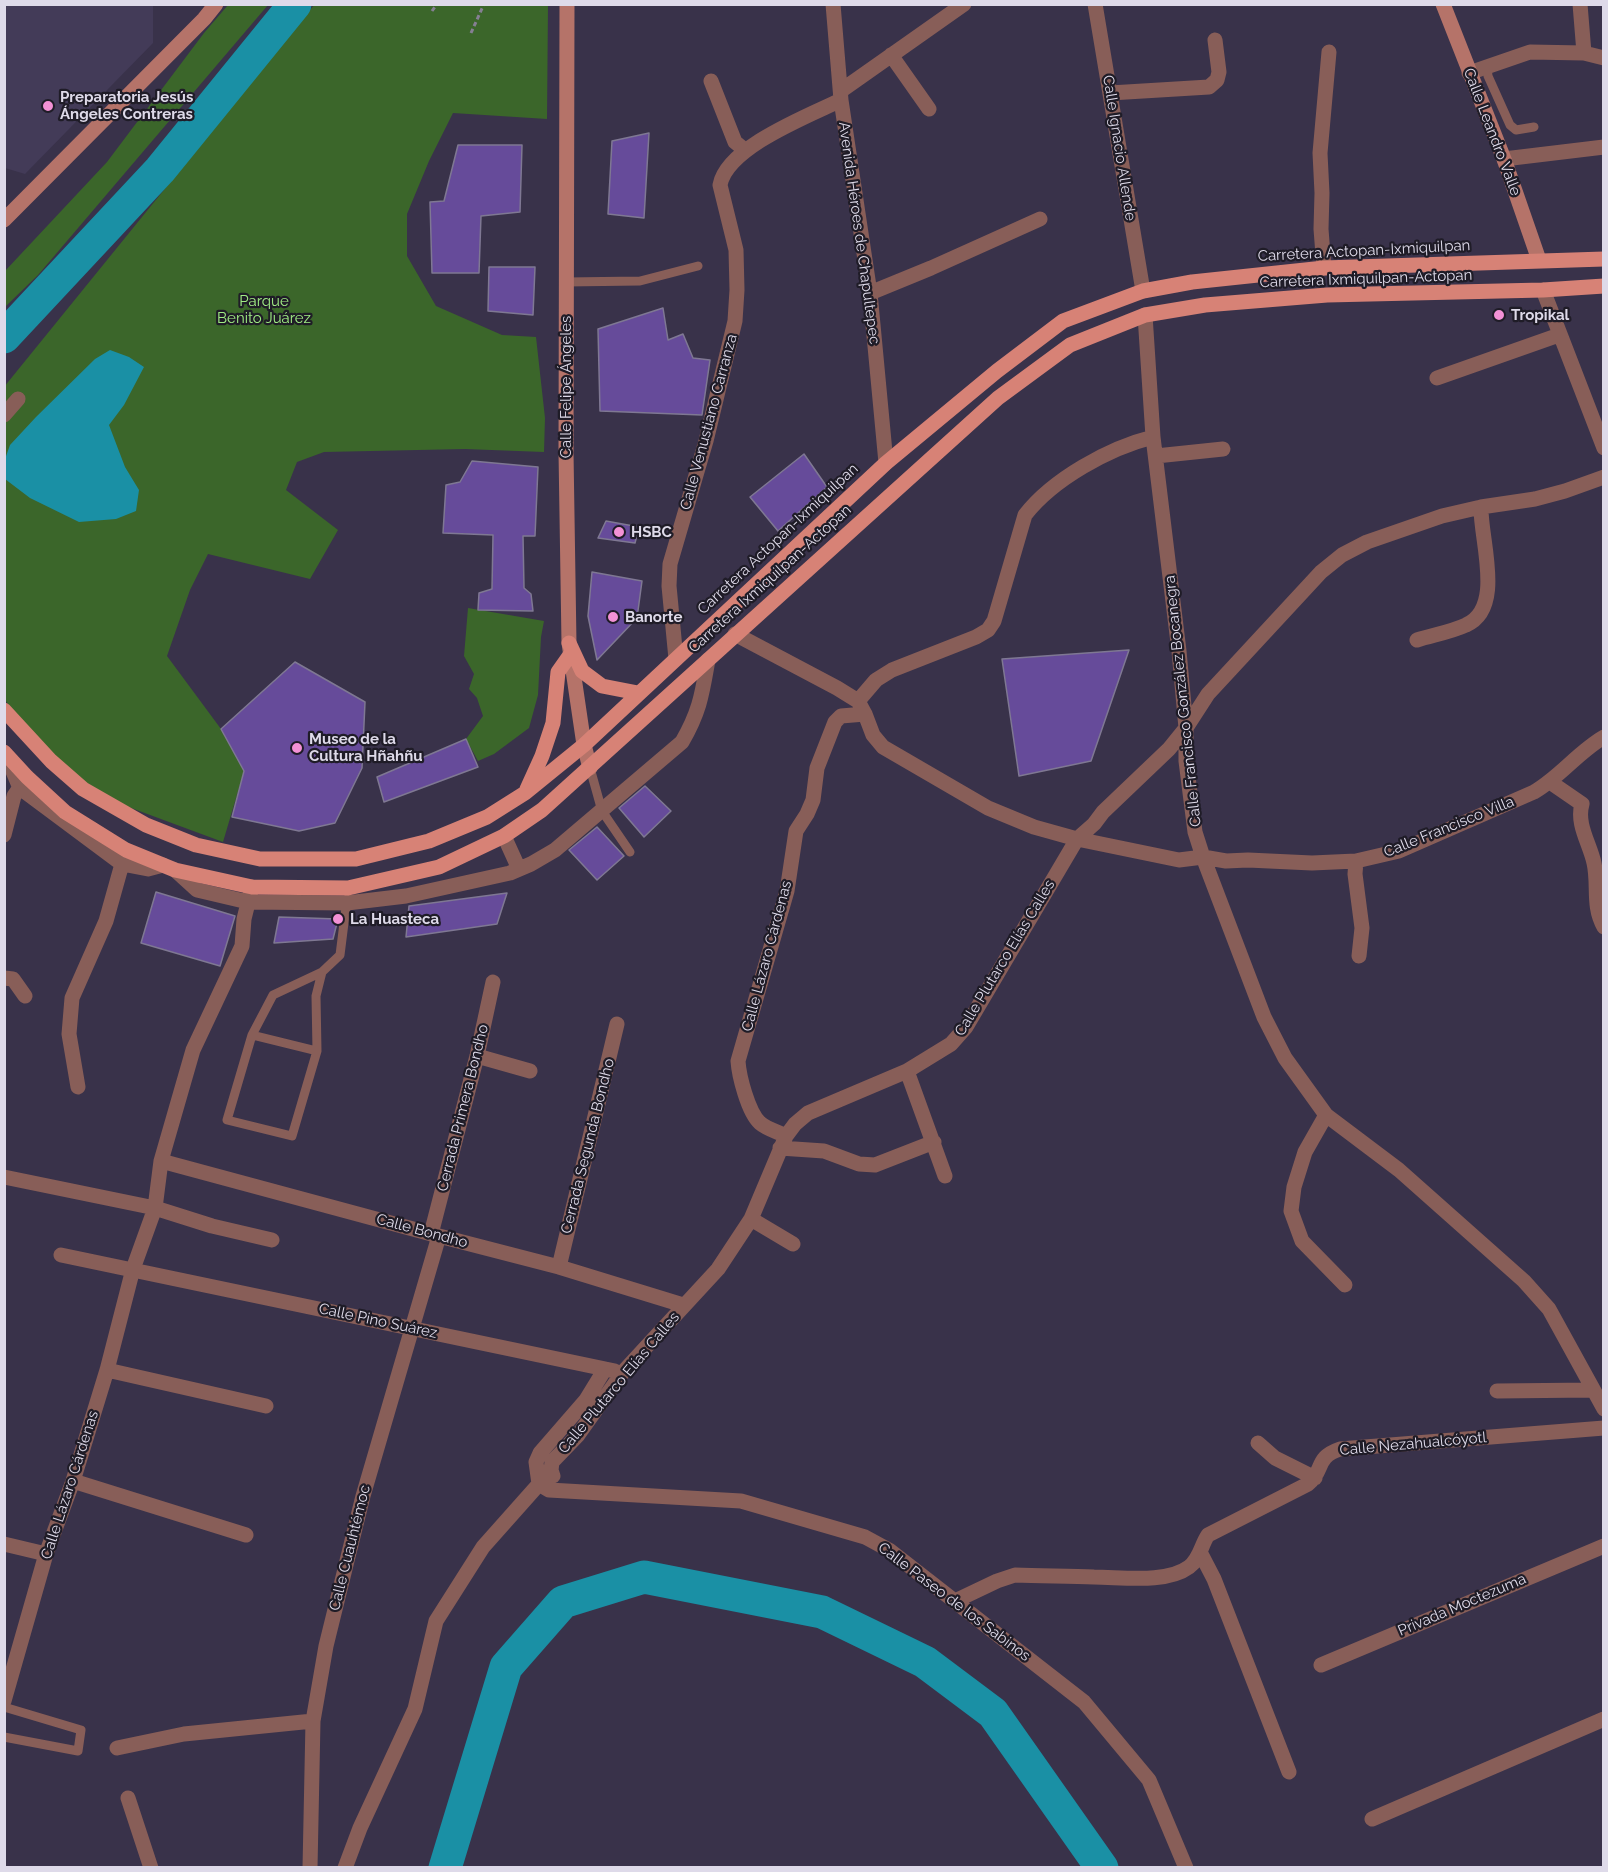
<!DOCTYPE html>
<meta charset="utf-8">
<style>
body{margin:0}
#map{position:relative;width:1608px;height:1872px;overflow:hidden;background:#39324a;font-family:Raleway,sans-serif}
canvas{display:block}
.frame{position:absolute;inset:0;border:6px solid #dedae9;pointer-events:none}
</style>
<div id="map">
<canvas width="1608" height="1872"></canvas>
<div class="frame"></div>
</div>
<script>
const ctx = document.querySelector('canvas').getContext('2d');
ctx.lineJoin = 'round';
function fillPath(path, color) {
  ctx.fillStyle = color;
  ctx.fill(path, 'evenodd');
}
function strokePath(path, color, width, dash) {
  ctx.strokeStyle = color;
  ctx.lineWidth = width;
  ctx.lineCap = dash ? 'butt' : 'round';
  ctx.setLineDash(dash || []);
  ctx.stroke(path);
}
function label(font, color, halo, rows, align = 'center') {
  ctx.font = font + ' Raleway,sans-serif';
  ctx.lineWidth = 4.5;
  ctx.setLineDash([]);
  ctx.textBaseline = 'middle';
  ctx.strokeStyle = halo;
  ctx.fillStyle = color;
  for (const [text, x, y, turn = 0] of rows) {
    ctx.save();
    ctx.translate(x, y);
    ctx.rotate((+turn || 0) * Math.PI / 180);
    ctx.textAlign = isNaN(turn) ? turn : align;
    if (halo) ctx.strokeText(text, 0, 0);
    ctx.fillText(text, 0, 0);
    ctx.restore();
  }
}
const built = new Path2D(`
 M4,5h149v38l-128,131 -20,-6z`);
const green = new Path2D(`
 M228,5h40l-230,270 -33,32v-36l102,-109 97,-129z
 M314,5h234l-1,114 -94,-6 -24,48 -22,53v42l29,50 66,29 34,2 9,81 -1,34 -79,-3 -141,3 -27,10 -11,28 52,40 -28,49 -102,-25 -18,36 -23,66 54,73 23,42 -21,71 -108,-40 -64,-41 -46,-61 -1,-313z
 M468,608l76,13 -3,16 -3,58 -9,33 -35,26 -16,7 -12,-22 17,-23 -6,-18 -8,-9 5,-15 -10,-18z`);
const water = new Path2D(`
 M110,350l19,7 15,10 -20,38 -15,20 16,42 14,23 -3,21 -20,8 -37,3 -49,-24 -25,-19v-20l5,-14 26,-28 59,-58z`);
const river = new Path2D(`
 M4,337l156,-167 135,-166
 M445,1868l61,-201 57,-65 81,-25 178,35 103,50 68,51 109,155`);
const building = new Path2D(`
 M649,133l-5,85 -36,-4 4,-73z
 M458,145h64l-2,67 -39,4 -2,57h-47l-2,-71 14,-1z
 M489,267h46l-2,48 -45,-4z
 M663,308l5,32 15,-6 10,24 17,2 -8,55 -102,-4 -2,-82z
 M804,454l23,33 -49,44 -28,-34z
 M472,461l66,6 -3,69h-12l1,52 7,6 2,17 -55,-1 1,-17 13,-4 1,-54 -50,-2 3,-48 14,-3z
 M606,521l33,6 -4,16 -37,-5z
 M592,572l50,9 -5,37 -40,42 -9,-44z
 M1129,650l-38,111 -72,15 -17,-117z
 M295,662l70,40 -3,66 -27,55 -36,8 -67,-14 12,-46 -23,-42z
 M466,739l12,28 -94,35 -7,-25z
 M645,786l26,25 -27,26 -25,-29z
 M597,827l27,29 -27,24 -28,-30z
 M156,892l79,24 -15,50 -79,-23z
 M507,893l-10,31 -91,13 3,-31z
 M279,917l59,2 -5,20 -59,4z`);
const path = new Path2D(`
 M432,11l5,-7
 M471,33l13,-29`);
const lane = new Path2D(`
 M1487,67l1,9 22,49 6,5 18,-3
 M566,282l74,-1 58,-15
 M590,768l12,43 28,41
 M322,972l-49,23 -21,40 -25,85 65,16 25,-85 -1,-55 6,-24 18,-17 7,-56
 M252,1035l65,16
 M4,1707l77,23 -3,21 -74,-14`);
const street = new Path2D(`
 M833,4l8,96 29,193 16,170
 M1095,4l48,287
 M1580,4l4,49
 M891,55l38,54
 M1469,73l61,-21 54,1 20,5
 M711,81l24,61 10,8
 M842,90l122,-86
 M1110,93l99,-6 8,-7 2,-8 -4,-32
 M1504,159l100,-12
 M1324,268l-3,-39 1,-36 -2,-40 9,-101
 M1543,290l61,158
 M870,293l61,-25 109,-49
 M1145,315l8,122 26,214 7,77v33l9,71 8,25 61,160 21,41 41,57 73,55 125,111 25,28 55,100
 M1437,378l122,-43
 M4,415l14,-16
 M1156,456l67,-7
 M735,634l102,54 21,13 7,13 8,21 10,12 105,61 46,19 43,12 102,21 24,-3 23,4 22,-1 64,3 44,-2 43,-10 135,-59c26,-15 44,-40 70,-55
 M1417,640c16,-5 34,-8 49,-15 39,-17 14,-86 15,-118
 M676,659l-7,-73 1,-22 36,-123 29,-120 2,-31 -1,-40 -16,-65c7,-38 88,-69 121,-85
 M858,701l18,-21 16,-10 84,-33 12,-7 6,-9 31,-106c28,-36 84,-67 128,-78
 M6,755l14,33 102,76 26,5 15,-4
 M1550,782l32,22c-6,20 8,40 12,59 5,22 -2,43 10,64
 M4,835l10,-39 11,-16
 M504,836l15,33
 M1356,861l-1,13 7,54 -3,28
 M175,870l22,20 51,12 99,1 59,-7 104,-23 21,-9 24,-14 127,-108c18,-31 20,-48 26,-82
 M4,978l9,1 12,17
 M477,1056l53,15
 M907,1071l38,105
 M78,1087l-9,-53 3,-36 34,-77 16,-57
 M1326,1115l-21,37 -11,35 -3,24 11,30 43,44
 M786,1136c-8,-4 -19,-7 -26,-13 -12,-11 -21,-47 -22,-62l49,-170 9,-60 11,-17 6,-14 4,-32 18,-46 6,-6 24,-2
 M780,1148l44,3 35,13 16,1 59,-23
 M161,1161l278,75 120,31 124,38
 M4,1177l151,31 57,18 60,14
 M751,1219l42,25
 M431,1234l46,-178 16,-74
 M61,1255l554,116
 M559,1267l58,-243
 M605,1369l-19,31 -46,53 -4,9 3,22 10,6 192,11 124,36 24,13 195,152 65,78 37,88
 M107,1370l159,36
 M1497,1391l95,-1
 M1258,1443l17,15 40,20
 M553,1476l-2,-6 1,-8 26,-27 45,-63 95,-103 33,-50 35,-83 9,-12 13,-11 99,-42 44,-27 15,-17 111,-188 17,-15 9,-12 66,-63 17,-21 22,-34 113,-122 21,-17 25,-13 75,-26 39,-9 54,-8 30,-8 39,-14
 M73,1481l173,54
 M4,1544l42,10
 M1200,1552l14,27 75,193
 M955,1601l42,-20 18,-6c26,1 53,1 79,2 28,0 72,7 95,-10 11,-8 12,-22 19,-32l100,-51c17,-14 6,-26 32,-35l264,-21
 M1321,1665l283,-119
 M4,1701l42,-147 27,-73 34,-111 26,-101 22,-61 6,-47 32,-111 49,-104 2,-27 8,-32
 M117,1748l67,-14 129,-13
 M128,1798l23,70
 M1372,1819l232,-100
 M310,1868l3,-147 13,-75 37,-150 76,-260
 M345,1868l15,-40 55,-119 21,-88 47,-74 56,-63 7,-4`);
const secondary = new Path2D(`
 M567,4l-1,448 3,191 15,102 6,23
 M1443,4l61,155 35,101
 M4,220l200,-201 12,-15`);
const primary = new Path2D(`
 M569,643l13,28 20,15 36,7
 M4,710l47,51 32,28 63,36 50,20 64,14h96l73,-18 58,-24 38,-24 59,-48 302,-282 111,-92 66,-50 80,-30 49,-9 132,-14 280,-9
 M4,752l23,25 38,35 61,38 49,20 77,17 96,1 91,-21 65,-31 38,-26 456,-412 72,-53 75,-30 60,-10 122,-10 216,-5 61,-4
 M527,789l15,-33 11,-33 5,-51 12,-17`);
const markers = [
 [48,106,6,"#f391d6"],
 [1499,315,6,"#f391d6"],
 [619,532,6,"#f391d6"],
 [613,617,6,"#f391d6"],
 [297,748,6,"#f391d6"],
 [338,919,6,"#f391d6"]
];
const poiNames = [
 ["Preparatoria Jesús",60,97],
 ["Ángeles Contreras",60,114],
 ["Tropikal",1511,315],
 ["HSBC",631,532],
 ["Banorte",625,617],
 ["Museo de la",309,739],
 ["Cultura Hñahñu",309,756],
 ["La Huasteca",350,919]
];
const streetNames = [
 ["Calle Leandro Valle",1492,132,69],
 ["Calle Ignacio Allende",1119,148,81],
 ["Avenida Héroes de Chapultepec",859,233,82],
 ["Carretera Actopan-Ixmiquilpan",1364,251,-3],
 ["Carretera Ixmiquilpan-Actopan",1366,279,-2],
 ["Calle Felipe Ángeles",566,387,-90],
 ["Calle Venustiano Carranza",709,422,-75],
 ["Carretera Actopan-Ixmiquilpan",778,539,-43],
 ["Carretera Ixmiquilpan-Actopan",770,579,-42],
 ["Calle Francisco González Bocanegra",1183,701,-96],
 ["Calle Francisco Villa",1449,827,-22],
 ["Calle Lázaro Cárdenas",767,956,-75],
 ["Calle Plutarco Elías Calles",1005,958,-59],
 ["Cerrada Primera Bondho",463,1108,-76],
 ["Cerrada Segunda Bondho",588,1146,-76],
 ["Calle Bondho",422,1231,15],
 ["Calle Pino Suárez",378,1321,12],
 ["Calle Plutarco Elías Calles",619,1383,-50],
 ["Calle Nezahualcóyotl",1413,1444,-5],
 ["Calle Lázaro Cárdenas",70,1485,-72],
 ["Calle Cuauhtémoc",350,1548,-76],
 ["Calle Paseo de los Sabinos",954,1602,37],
 ["Privada Moctezuma",1462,1605,-23]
];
const parkNames = [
 ["Parque",264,301],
 ["Benito Juárez",264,318]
];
fillPath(built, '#433b58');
fillPath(green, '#3b662a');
fillPath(water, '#1a90a5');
strokePath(river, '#1a90a5', 33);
fillPath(building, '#664b9a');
strokePath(building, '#7f7893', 1.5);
strokePath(path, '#857f93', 3, [4.5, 3]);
strokePath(lane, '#885e58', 9);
strokePath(street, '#885e58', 15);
strokePath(secondary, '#b57369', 15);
strokePath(primary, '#d78276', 15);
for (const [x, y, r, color] of markers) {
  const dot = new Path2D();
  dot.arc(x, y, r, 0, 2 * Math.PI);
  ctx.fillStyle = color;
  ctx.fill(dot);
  strokePath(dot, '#1f1c27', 2);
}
label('bold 15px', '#dedae9', '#1f1c27', poiNames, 'left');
label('15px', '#dedae9', '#1f1c27', streetNames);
label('15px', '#a0ec84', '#1f1c27', parkNames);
</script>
